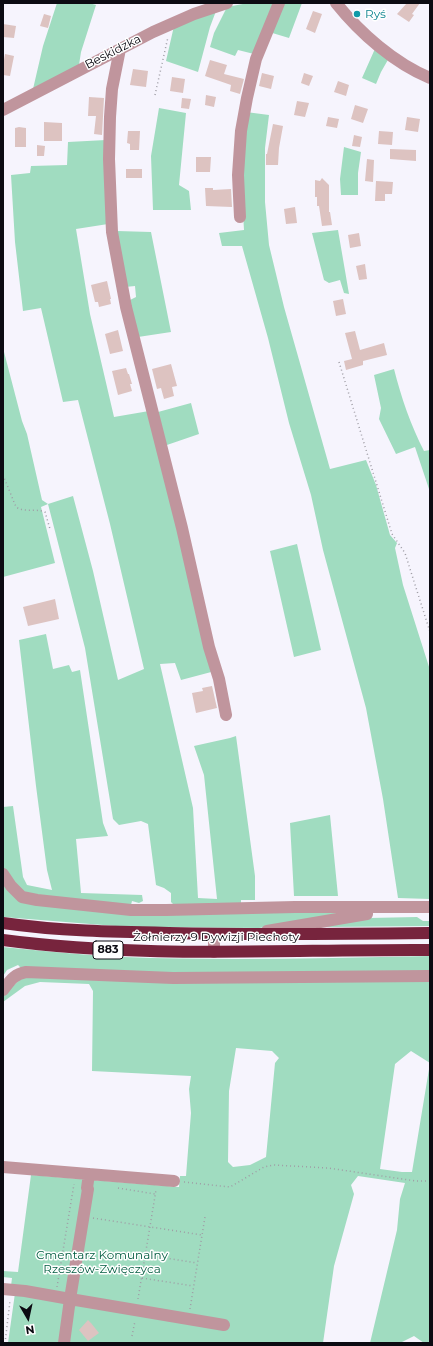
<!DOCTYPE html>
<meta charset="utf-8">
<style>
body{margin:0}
#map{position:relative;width:433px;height:1346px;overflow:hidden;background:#f6f4fd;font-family:Montserrat,sans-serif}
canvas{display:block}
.frame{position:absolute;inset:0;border:4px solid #0c0b12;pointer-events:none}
.north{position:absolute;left:8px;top:1298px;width:40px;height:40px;-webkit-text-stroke:3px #fff;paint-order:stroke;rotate:171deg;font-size:11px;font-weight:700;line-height:16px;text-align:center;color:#0c0b12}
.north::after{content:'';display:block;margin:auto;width:14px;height:18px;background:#0c0b12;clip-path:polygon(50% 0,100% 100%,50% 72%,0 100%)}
</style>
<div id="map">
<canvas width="433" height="1346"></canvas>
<div class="frame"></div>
<div class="north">N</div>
</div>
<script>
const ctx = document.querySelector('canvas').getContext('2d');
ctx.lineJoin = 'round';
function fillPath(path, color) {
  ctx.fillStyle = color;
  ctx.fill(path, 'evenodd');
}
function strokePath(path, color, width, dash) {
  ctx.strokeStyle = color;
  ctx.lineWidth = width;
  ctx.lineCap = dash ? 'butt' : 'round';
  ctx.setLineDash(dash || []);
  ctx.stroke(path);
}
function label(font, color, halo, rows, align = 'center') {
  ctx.font = font + ' Montserrat,sans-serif';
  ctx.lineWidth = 3;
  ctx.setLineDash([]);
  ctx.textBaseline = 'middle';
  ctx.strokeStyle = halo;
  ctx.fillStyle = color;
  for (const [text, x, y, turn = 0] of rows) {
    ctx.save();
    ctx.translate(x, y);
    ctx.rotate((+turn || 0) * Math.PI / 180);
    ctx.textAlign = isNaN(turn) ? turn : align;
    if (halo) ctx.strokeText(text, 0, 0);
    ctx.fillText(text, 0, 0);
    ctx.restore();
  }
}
const green = new Path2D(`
 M57,3h32l7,2 -15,47 -2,13 -46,24 10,-43z
 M248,3h28l-22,51 -16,-4 -3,6 -25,-9 4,-14 13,-26z
 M282,3h20l-13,35 -20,-6z
 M216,11l-6,16 -12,45 -32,-11 8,-35z
 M376,48l13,10 -8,14 -5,12 -14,-6 12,-27z
 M159,108l27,5 -7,72 10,6 2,19h-38l-2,-54z
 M246,112l23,3 -4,33v54l4,43 15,62 46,162 36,-9 10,25 14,50 7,8 -2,5 8,37 27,85v229l-32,-1 -15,-99 -17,-91 -43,-158 -12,-55 -22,-72 -21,-85 -26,-92h-20l-3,-13 25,-3 -3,-51z
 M106,140l2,84 -32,5 14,85 24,103 35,-6 66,260 -34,9 -6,-17 -15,1 33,144 5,90 19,1 -13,-124 -10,-29 36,-8 6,-2 19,140v24h-14v4l-66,2 -4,-4v-9l-7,-5 -8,-3 -8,-61 -7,-3 -22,4 -6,-6 -28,-171 -37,-144 -7,3 14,56 -52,14v-229l19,73 5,13 15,66 6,4 25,-8 20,75 25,109 26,-11 -34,-145 -32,-124 -15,2 -22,-94 -18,3 -8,-69 -4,-67 19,-2 1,-7 36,-1 1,-23z
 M344,147l17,5 -3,21v22h-17l-1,-16z
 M338,230l11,64 -5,-1 -4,-13 -11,3 -5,-3 -12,-47z
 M117,231l34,1 20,100 -33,5 -10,-36 8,-4 -1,-11 -10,1z
 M394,369c7,28 17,57 30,82l6,-1v42l-15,-45 -19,7 -17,-35 2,-11 -7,-33z
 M191,403l8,31 -35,12 -6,-34z
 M297,544l24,106 -27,7 -24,-106z
 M46,634l7,35 16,-4 3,7 8,-2 23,153 5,13 -32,3 5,54 61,2 1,6 -4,2 -7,-2 -1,4 -104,-11 -12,-9 -12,-18v-60l10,-1 10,71 4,8 25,5 -5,-20 -11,-84 -17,-146z
 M330,815l8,81h-44l-4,-73z
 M3,882l18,20 328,10 -26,7 -64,9 -131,-1 -125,-10z
 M417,917l6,4h7v5l-102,1 -13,-1 54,-8z
 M3,947c40,4 80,8 121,10 102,4 204,1 306,-1v16l-210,2 -199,-6 -3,-3 -11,5 -4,6z
 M23,977l407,4v362h-6l-10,-7 -14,7h-30l27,-113 3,-31 5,-16 -47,-7 -7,9 3,9 -20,72 -11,77h-315l8,-57h-5l1,-8 -9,-1v-6l15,1 13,-97 148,12 1,-11h6l5,-63 -2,-24 2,-13 -99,-5 1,-80 -4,-7 -49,-2 -15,4 -22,16v-7zM236,1048l36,3 7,7 -4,5 -9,94 -16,8 -17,2 -5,-5 1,-71zM411,1051l19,12 -18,109h-10l-22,-3 15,-105z`);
const building = new Path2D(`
 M407,3h13l-8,11 2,1 -5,7 -12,-8z
 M313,11l9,3 -7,19 -9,-4z
 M44,14l7,2 -3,12 -8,-2z
 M3,24l13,2 -2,12 -11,-1z
 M5,54l9,2 -4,20 -7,-1v-9z
 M210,60l17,5 -3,9 20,5 -4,15 -10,-3 1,-6 -26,-9z
 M133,69l15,2 -2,16 -16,-2z
 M262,73l12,3 -3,13 -12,-3z
 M304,73l9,3 -4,10 -8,-3z
 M172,77l13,2 -2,14 -13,-2z
 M338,81l11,4 -3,11 -12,-4z
 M206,95l10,2 -2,10 -9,-2z
 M89,97l15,1 -2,37 -8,-1 2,-18h-8z
 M182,98l9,1 -2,10 -8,-1z
 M297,101l12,2 -4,14 -11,-2z
 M355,105l13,4 -5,14 -12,-4z
 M328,117l11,2 -2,9 -11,-2z
 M407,117l13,2 -2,13 -13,-2z
 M44,122l18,1v18h-18z
 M273,124l10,2 -4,22 -1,17h-12v-11h1z
 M19,127l7,1v19h-11v-19z
 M128,131h12l-1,19h-9v-6l-3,-1z
 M379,131l14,1 -1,13 -14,-1z
 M354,135l8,2 -2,10 -8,-1z
 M37,145l8,1 -1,10h-7z
 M390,149l26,1v11l-26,-2z
 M196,157h15l-1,15h-14z
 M367,159l7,1 -1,22 -8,-1z
 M126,169h16v9h-16z
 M322,178l7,7v27h1l2,13 -10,1 -3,-20h-2v-9h-2v-17l5,1z
 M376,181l17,1 -1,12h-7v7h-10z
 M205,188h8v2l18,-1 1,18 -26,-1z
 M295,207l2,16 -11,1 -2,-15z
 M359,233l2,13 -11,2 -2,-13z
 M365,264l2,15 -8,1 -3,-14z
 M107,281l4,18h-1l1,5 -12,3 -1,-5h-3l-4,-17z
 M343,299l3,15 -10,2 -3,-15z
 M118,330l5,21 -13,3 -5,-20z
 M355,331l5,19 24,-7 3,12 -24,6v4l-17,5 -2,-9 8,-2 -7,-26z
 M171,364l6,22 -5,1 2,9 -10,3 -3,-11 -4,1 -5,-20z
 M126,368l2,6h1l3,10h-2l2,7 -14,4 -6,-24z
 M55,599l4,20 -31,7 -5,-19z
 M212,686l5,22 -21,5 -4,-20 11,-2 -1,-3z
 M88,1320l3,3 8,10 -11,8 -9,-11z`);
const path = new Path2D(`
 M155,95l13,-58
 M339,362l53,172 13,19 25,79
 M3,475l13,32c9,6 19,1 29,5l5,17
 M184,1182l46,5 34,-20 10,-2 54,3 88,13h14
 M118,1188l37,6
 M93,1218l109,17
 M146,1255l51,8
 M142,1278l51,8
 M57,1287l17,-103
 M138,1299l18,-109
 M190,1309l15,-92
 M132,1336l3,-15
 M5,1343l5,-42`);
const minor = new Path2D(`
 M336,3c24,30 58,60 94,75
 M120,49l-8,40 -2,28 -1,42 3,73 14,75 56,221 27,119 10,32 7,36
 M3,110l150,-78 41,-18 33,-11
 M240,217l-2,-42 3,-44 6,-33 9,-39 23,-56
 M3,874l8,12 11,11 15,3 94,10h35l129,-3h135
 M267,931l100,-17
 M214,952v-18
 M3,990c7,-9 11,-16 23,-18l147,6 257,-2
 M3,1167l171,14
 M3,1289l22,2 45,8 18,-110 -1,-1 2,-14
 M64,1343l6,-44 154,26`);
const highway = new Path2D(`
 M3,923c55,8 111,9 166,10 87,2 174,1 261,0
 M3,940c142,19 285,9 427,10`);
const markers = [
 [357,14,4,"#0f9aa8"]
];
const shields = [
 [108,950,30]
];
const shieldNames = [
 ["883",108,950]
];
const cultureNames = [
 ["Ryś",365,14]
];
const streetNames = [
 ["Beskidzka",113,52,-27],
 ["Żołnierzy 9 Dywizji Piechoty",216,937]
];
const parkNames = [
 ["Cmentarz Komunalny",102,1255],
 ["Rzeszów-Zwięczyca",102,1269]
];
fillPath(green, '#a0dcc0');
fillPath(building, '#ddc3c1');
strokePath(path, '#9f9da5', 1.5, [1, 3]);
strokePath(minor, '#c0959d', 12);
strokePath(highway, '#77243d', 12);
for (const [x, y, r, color] of markers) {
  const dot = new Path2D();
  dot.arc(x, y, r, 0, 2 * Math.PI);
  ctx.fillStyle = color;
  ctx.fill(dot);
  strokePath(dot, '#fff', 1.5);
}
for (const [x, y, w] of shields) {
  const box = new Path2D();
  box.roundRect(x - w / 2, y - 9, w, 18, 3);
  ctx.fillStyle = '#fff';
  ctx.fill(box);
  strokePath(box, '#0c0b12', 1);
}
label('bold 11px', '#0c0b12', null, shieldNames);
label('12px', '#0d838f', '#fff', cultureNames, 'left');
label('12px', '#0c0b12', '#fff', streetNames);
label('12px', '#025c40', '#fff', parkNames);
</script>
